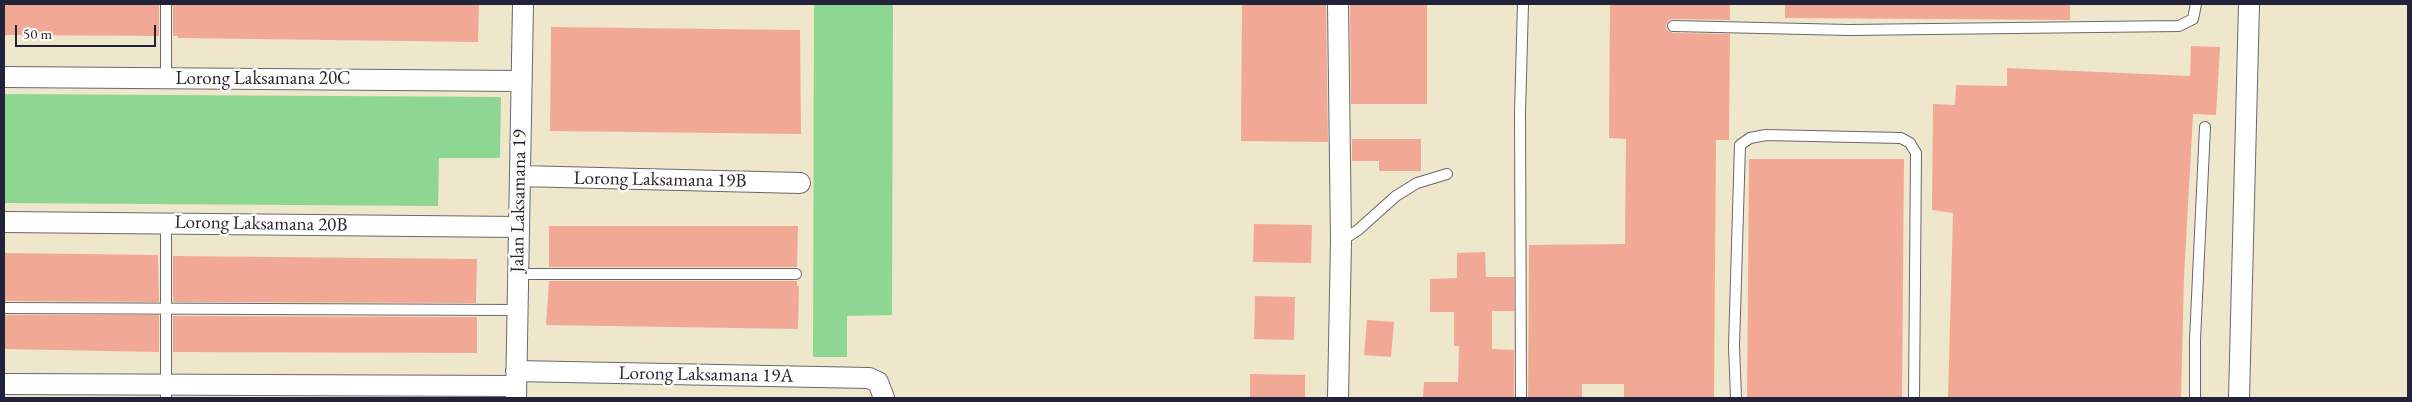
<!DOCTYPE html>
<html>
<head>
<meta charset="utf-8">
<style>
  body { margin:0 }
  #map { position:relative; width:2412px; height:402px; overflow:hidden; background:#efe7cb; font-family:"EB Garamond",serif }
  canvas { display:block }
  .frame { position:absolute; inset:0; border:5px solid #22223b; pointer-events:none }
  .scale { position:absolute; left:15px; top:25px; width:141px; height:22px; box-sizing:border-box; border:2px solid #22223b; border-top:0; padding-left:6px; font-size:15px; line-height:18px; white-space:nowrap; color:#22223b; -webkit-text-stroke:4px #fdfcf7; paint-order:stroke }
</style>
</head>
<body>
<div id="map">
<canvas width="2412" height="402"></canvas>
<div class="frame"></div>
<div class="scale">50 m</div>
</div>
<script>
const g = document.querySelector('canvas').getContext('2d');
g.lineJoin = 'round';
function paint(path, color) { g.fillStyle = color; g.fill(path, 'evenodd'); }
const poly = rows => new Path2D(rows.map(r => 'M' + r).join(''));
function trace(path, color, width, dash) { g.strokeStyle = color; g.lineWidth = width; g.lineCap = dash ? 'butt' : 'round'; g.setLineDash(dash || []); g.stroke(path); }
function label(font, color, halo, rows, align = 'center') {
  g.font = font + ' "EB Garamond",serif'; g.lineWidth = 5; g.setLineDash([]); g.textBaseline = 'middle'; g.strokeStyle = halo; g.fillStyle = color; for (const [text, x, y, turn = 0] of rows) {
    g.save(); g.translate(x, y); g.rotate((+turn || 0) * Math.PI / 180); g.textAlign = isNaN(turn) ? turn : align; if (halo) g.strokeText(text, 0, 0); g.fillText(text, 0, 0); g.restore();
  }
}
paint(poly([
  [893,4,892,315,847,316,847,357,813,357,814,5],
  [4,94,501,97,500,158,439,158,438,206,4,203]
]), '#8ed792');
paint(poly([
  [4,4,159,4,159,36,4,35],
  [173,4,479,4,478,42,178,38,178,36,173,36],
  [1242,4,1326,4,1328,142,1241,141],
  [1350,4,1427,4,1427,104,1351,104],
  [1610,4,1730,4,1730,20,1673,19,1669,20,1666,25,1667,30,1673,33,1730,34,1729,140,1716,140,1714,398,1624,398,1624,384,1582,384,1582,398,1528,398,1529,245,1625,244,1626,139,1609,138],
  [1785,4,2070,4,2070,20,1785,18],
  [551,27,800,30,801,134,550,131],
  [2191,46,2220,47,2216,115,2193,114,2184,278,2181,398,1948,398,1953,213,1932,210,1933,104,1955,105,1956,85,2007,86,2007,68,2190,76],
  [1352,139,1421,139,1421,171,1379,171,1379,161,1352,161],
  [1749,159,1904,159,1902,398,1747,398],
  [1254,224,1312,225,1311,263,1253,262],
  [549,226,798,226,797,267,549,267],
  [1485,252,1486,277,1514,277,1514,311,1492,311,1492,349,1514,350,1514,398,1423,398,1424,382,1458,382,1459,346,1454,346,1454,312,1430,312,1430,279,1457,278,1457,253],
  [4,253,158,255,159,302,4,301],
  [173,256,477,259,476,303,173,302],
  [549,281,797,281,797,286,799,286,798,329,546,325],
  [1255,296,1295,297,1294,340,1254,339],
  [4,315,159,315,159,352,4,349],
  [173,316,477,317,477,353,173,352],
  [1367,320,1394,322,1391,357,1364,355],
  [1250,374,1305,375,1305,398,1250,398]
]), '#f1a996');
const lane = poly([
  [1673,26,1849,30,2179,26,2193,19,2196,4],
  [166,78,166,4],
  [1341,241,1358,230,1396,196,1417,183,1447,174],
  [518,274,796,274],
  [4,308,517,310],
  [166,398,166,223],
  [1521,398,1520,112,1523,4],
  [1736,398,1734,346,1740,145,1750,138,1766,135,1901,138,1910,143,1916,153,1914,398],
  [2195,398,2195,340,2205,127]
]);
const street = poly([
  [4,77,521,81],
  [520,176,800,183],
  [4,222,519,227],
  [516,371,869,378,878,382,884,398],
  [4,384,516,386],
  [516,398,523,4],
  [1338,398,1341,241,1338,4],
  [2239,398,2249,4]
]);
trace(lane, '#6a676d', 12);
trace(street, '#6a676d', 22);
trace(lane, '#fff', 10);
trace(street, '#fff', 20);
label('19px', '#22223b', '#fdfcf7', [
  ["Lorong Laksamana 20C",263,79],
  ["Lorong Laksamana 19B",660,180,1],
  ["Jalan Laksamana 19",519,201,-89],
  ["Lorong Laksamana 20B",261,224,1],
  ["Lorong Laksamana 19A",706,375,1]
]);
</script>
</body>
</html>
